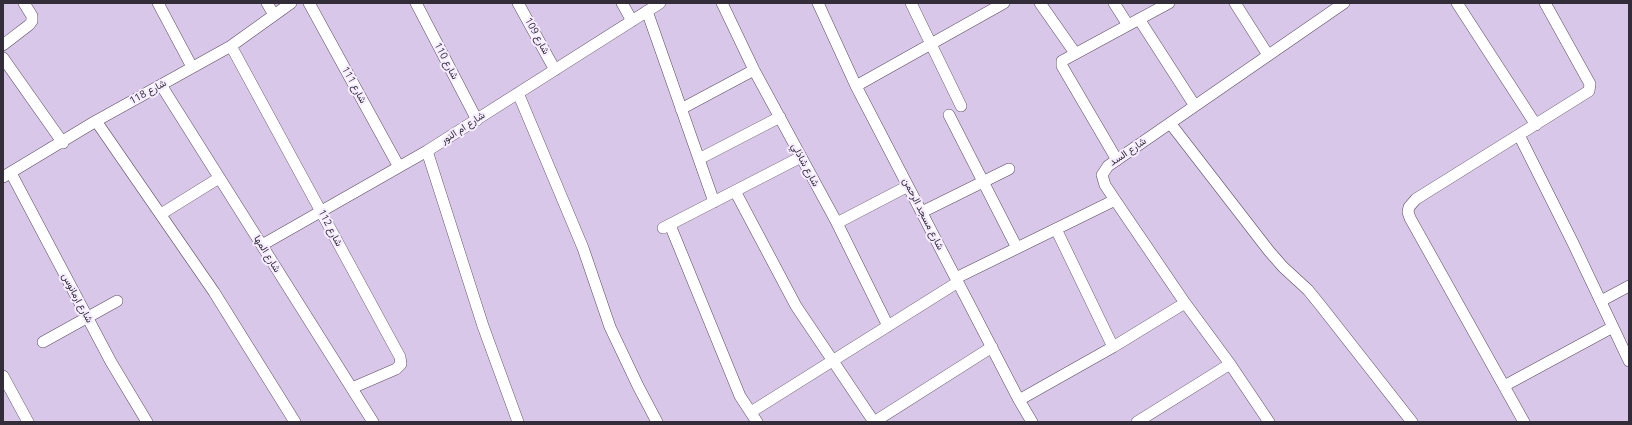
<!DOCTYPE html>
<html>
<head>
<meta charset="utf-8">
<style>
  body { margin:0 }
  #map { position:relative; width:1632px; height:425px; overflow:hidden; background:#d9c7ea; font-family:"Open Sans",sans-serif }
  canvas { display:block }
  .frame { position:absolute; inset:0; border:4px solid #332c39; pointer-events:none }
</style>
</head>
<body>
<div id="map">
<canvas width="1632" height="425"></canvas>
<div class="frame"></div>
</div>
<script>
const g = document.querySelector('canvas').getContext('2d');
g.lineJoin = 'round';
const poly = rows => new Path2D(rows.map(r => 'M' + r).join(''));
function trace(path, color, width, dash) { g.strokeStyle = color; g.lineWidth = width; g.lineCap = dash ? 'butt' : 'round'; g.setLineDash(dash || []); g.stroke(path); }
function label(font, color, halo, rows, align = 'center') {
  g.font = font + ' "Open Sans",Vazirmatn,sans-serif'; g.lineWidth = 4; g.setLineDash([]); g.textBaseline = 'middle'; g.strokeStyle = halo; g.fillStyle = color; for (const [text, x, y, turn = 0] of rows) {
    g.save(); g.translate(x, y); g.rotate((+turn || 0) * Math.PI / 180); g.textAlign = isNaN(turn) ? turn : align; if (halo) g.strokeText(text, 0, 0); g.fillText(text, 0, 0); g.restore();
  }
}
const street = poly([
  [158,3,192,67],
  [267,3,274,15],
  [309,3,399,167],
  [416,3,477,120],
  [518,3,555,70],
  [622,3,632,21],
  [722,3,754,70,837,223,888,326],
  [818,3,856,86,1019,400,1032,422],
  [911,3,961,106],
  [1040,3,1075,53],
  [1114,3,1128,25],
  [1235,3,1268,55],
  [1457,3,1536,125],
  [647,11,714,202],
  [1139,19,1195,106],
  [3,45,29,25,32,21,32,16,24,3],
  [231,46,400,357,401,364,396,369,352,388],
  [3,58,63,143],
  [161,85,373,422],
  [856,86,1004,3],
  [518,93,583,248,610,327,638,386,657,422],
  [681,109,754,70],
  [949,115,1017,248],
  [96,121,214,292,295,422],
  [1170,123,1269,251,1283,267,1308,290,1321,306,1412,422],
  [1519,135,1573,243,1629,361],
  [427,151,483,326,518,422],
  [699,159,780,117],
  [1117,160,1062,66,1062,61,1169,3],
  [11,173,111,362,147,422],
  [3,177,96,121,231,46,291,3],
  [735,191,796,306,874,422],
  [922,212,1009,169],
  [161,214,219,178],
  [837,223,908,186],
  [670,225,740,396,757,422],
  [663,228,801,157],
  [1056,229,1113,347],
  [262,245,427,151,660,3],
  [956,278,1115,200],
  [1601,301,1629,286],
  [43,342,117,301],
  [3,376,28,422],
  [1504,386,1613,327],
  [1019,400,1113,347,1185,303],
  [751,412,958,282],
  [874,422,992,347],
  [1137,422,1230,364],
  [1269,422,1230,364,1185,303,1115,200,1105,185,1102,175,1108,166,1344,3],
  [1524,422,1410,218,1408,212,1409,207,1416,199,1589,91,1590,84,1545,3]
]);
trace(street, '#594a67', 12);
trace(street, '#fff', 11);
label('10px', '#332c39', '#f5ecfe', [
  ["شارع 109",537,36,61],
  ["شارع 110",446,61,62],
  ["شارع 111",354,85,61],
  ["شارع 118",148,92,-29],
  ["شارع ام النور",463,128,-33],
  ["شارع السد",1128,152,-34],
  ["شارع شاذلي",805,165,62],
  ["شارع مسجد الرحمن",923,214,63],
  ["شارع 112",330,228,62],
  ["شارع المها",267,254,58],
  ["شارع ارمانوس",77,298,62]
]);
</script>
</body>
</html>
